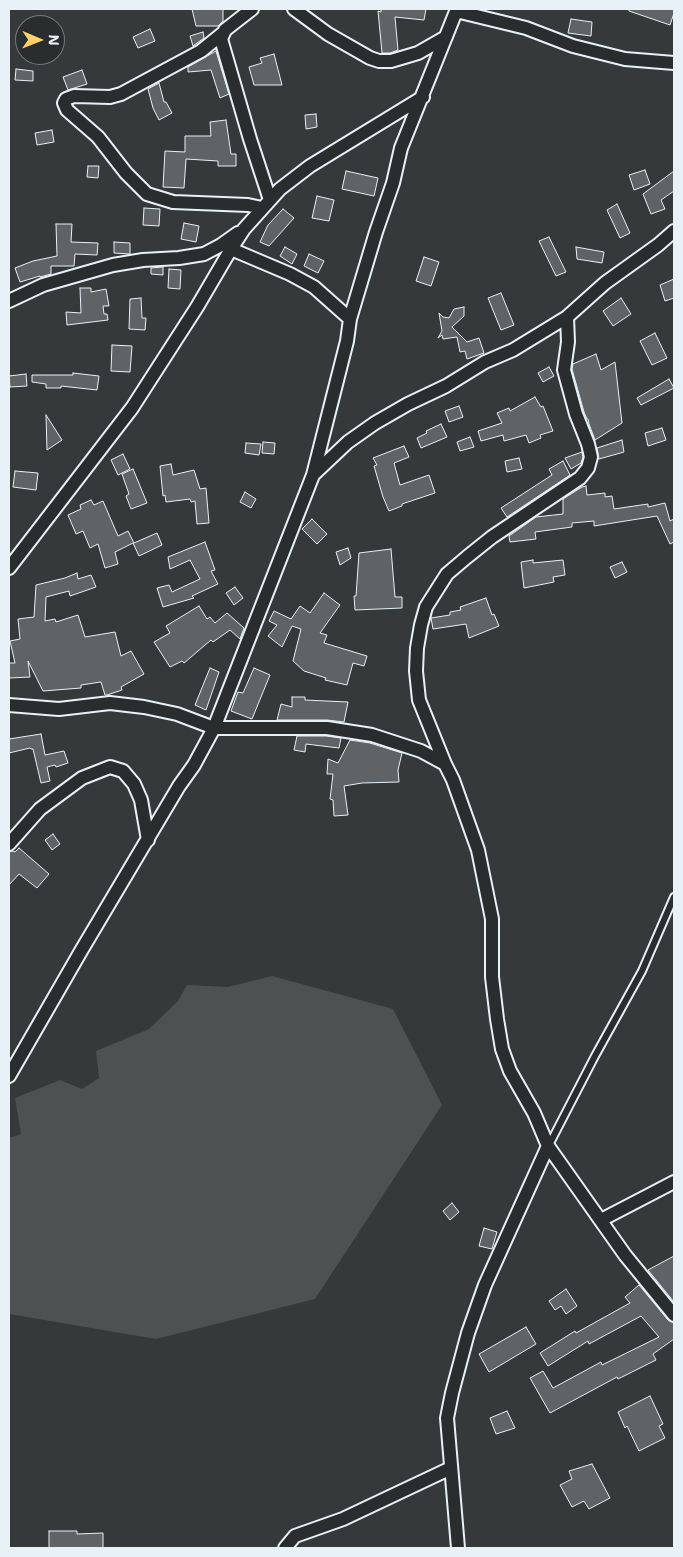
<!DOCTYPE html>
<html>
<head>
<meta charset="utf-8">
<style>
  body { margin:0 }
  #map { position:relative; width:683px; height:1557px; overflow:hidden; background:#35393a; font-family:"Shantell Sans",sans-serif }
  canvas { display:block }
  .frame { position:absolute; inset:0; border:10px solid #e8f1f8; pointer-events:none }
  .north { position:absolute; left:15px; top:15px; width:50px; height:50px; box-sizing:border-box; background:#2a2d2e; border:1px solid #767b7f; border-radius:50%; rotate:91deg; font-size:14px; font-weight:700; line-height:20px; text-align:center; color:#e8f1f8 }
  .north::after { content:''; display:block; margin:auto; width:18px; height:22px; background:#ffd166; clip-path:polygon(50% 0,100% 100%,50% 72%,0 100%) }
</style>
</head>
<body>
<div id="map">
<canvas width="683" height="1557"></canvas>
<div class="frame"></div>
<div class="north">N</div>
</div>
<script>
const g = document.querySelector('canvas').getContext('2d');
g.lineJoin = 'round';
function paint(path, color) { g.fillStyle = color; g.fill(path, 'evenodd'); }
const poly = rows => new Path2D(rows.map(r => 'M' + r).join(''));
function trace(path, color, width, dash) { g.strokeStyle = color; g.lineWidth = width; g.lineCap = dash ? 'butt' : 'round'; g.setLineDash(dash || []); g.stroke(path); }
paint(poly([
  [272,976,393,1009,442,1105,315,1299,156,1339,9,1314,9,1138,21,1134,15,1098,60,1080,82,1089,99,1078,96,1051,149,1029,178,1001,187,985,228,987]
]), '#4d5152');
const building = poly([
  [192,9,223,9,223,21,218,26,196,26,192,9],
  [381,9,426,9,424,20,395,17,398,50,390,53,382,53,378,11,381,12,381,9],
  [629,9,674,9,674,13,670,25,629,11,629,9],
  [571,19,592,22,591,36,568,33,571,19],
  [150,29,155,41,138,48,133,37,150,29],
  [203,32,204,38,193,46,190,36,203,32],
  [216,51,229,94,220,98,211,70,188,72,188,67,216,51],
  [274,54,282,85,254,85,249,67,262,63,260,58,274,54],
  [16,69,33,71,33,81,15,80,16,69],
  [82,70,87,84,68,90,63,77,82,70],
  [159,83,164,102,166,102,172,113,159,120,153,108,148,89,159,83],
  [316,114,317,127,306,129,305,115,316,114],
  [226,120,231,154,236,154,236,166,218,166,218,161,186,159,184,188,163,187,165,151,185,152,185,136,211,136,210,122,226,120],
  [52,130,54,142,37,145,35,133,52,130],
  [88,166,99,166,98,178,87,177,88,166],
  [645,170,650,184,634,190,629,175,645,170],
  [346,171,378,178,374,196,342,189,346,171],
  [674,171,674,191,661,200,665,209,651,214,643,194,674,171],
  [317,196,334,200,329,221,312,218,317,196],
  [617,204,630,233,620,238,607,210,617,204],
  [144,208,160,209,159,226,143,225,144,208],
  [283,209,294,218,269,246,260,242,268,225,283,209],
  [184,223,199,226,196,242,181,239,184,223],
  [56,224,72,224,71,242,98,243,97,255,75,254,74,266,51,266,51,274,40,277,40,276,20,282,15,268,33,261,57,256,56,224],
  [549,237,566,272,556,276,539,241,549,237],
  [114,242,130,243,130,254,114,253,114,242],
  [285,247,297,254,292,264,280,256,285,247],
  [576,247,604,252,602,263,577,259,576,247],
  [309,254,324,261,318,273,304,266,309,254],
  [424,257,439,262,431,286,416,281,424,257],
  [163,267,163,275,151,274,151,268,163,267],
  [169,269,181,270,180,289,168,288,169,269],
  [674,279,674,298,665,301,660,285,674,279],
  [80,288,91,288,91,292,106,289,109,306,103,306,104,314,107,314,108,320,67,325,66,312,81,313,80,288],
  [501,293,514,325,501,330,488,298,501,293],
  [141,298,142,318,146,318,145,330,129,329,130,299,141,298],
  [621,298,631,314,613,326,603,311,621,298],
  [464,307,464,316,452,327,467,342,479,338,484,353,467,359,465,351,460,352,457,337,443,339,442,335,438,338,442,331,439,313,443,317,449,318,454,309,464,307],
  [655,333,667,358,652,365,640,341,655,333],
  [112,345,132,346,130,372,111,371,112,345],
  [596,354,601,370,615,362,622,423,595,440,589,424,588,419,587,419,584,412,572,369,573,364,596,354],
  [549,367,554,376,543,382,538,373,549,367],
  [73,373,99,376,97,390,61,386,61,388,46,388,46,384,32,382,32,375,73,375,73,373],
  [26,374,27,386,10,387,9,376,26,374],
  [669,379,674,388,641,405,637,398,669,379],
  [535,397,541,407,543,406,553,431,540,435,541,438,529,443,526,435,504,441,503,435,481,441,478,431,502,423,497,413,509,408,510,411,535,397],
  [459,406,463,417,449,422,445,411,459,406],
  [46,415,62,440,47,450,46,415],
  [441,424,447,437,421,448,417,438,427,433,426,431,441,424],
  [662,428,666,440,648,446,645,433,662,428],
  [470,437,474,447,460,451,457,442,470,437],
  [622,440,624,452,599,459,597,448,622,440],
  [263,442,275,443,274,454,262,453,263,442],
  [246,443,261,444,259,455,245,453,246,443],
  [404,446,409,457,394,463,400,485,429,475,435,493,402,504,402,506,389,511,383,497,374,466,377,465,373,458,404,446],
  [582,452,583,457,581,463,571,469,565,458,582,452],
  [123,454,130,469,118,475,111,460,123,454],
  [519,458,522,469,507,472,505,461,519,458],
  [563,461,570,475,507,517,501,508,552,475,549,469,563,461],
  [171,464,173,475,194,470,200,489,206,488,209,523,197,524,195,501,191,502,190,499,166,502,165,495,163,496,160,466,171,464],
  [133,469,147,503,131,509,126,496,129,494,122,474,133,469],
  [15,471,38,473,36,490,13,487,15,471],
  [586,486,587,495,605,493,605,497,612,496,614,509,648,504,648,507,665,503,670,521,674,519,674,542,670,544,657,516,594,526,594,521,572,523,572,527,535,532,536,539,510,542,509,536,536,517,563,514,563,499,582,487,586,486],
  [245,492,256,499,251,508,240,502,245,492],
  [91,500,94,505,103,501,118,536,128,531,134,543,157,533,162,545,139,556,133,543,115,552,118,564,105,568,98,544,90,548,83,531,76,534,68,515,81,509,80,505,91,500],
  [312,519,327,534,317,544,302,529,312,519],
  [205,542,215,570,211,571,218,584,192,596,194,598,163,607,157,588,169,585,172,592,200,579,190,560,170,569,168,557,205,542],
  [348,548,351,558,340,565,336,552,348,548],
  [391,549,395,597,402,597,402,608,355,610,354,596,356,596,359,553,391,549],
  [533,560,533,563,563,560,565,575,553,577,554,582,524,588,521,562,533,560],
  [622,562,627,572,615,578,610,567,622,562],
  [77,573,78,579,91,575,96,587,70,596,69,591,46,597,45,621,55,619,56,622,78,615,85,637,115,632,121,656,131,651,144,674,121,687,122,690,107,695,105,695,101,682,81,685,81,688,43,691,28,661,30,677,9,678,9,663,15,663,10,641,20,639,18,619,34,617,36,585,65,578,77,573],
  [235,587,243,598,234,605,226,593,235,587],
  [324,593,340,605,320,633,327,635,324,643,367,656,364,666,353,663,347,685,325,680,326,678,304,671,293,661,301,629,292,626,282,647,268,636,277,625,269,621,274,611,291,619,300,606,310,613,324,593],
  [486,598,492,615,494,614,499,626,469,638,466,624,433,629,431,618,450,615,450,612,461,610,460,607,486,598],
  [199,606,207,619,210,617,215,623,227,613,244,628,240,639,230,630,213,642,211,640,184,663,182,661,170,667,154,642,170,633,166,626,199,606],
  [210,668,219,672,206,710,195,705,210,668],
  [254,668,270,675,252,719,231,711,238,692,243,693,254,668],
  [292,697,305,697,305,700,348,702,344,722,327,720,277,720,281,704,292,707,292,697],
  [41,734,45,755,64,751,68,763,56,767,55,765,47,767,50,781,41,783,33,749,31,749,30,748,9,753,9,739,41,734],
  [297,736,326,736,341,738,339,748,306,744,305,752,294,750,297,736],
  [350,740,370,743,402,753,398,770,399,782,362,783,344,786,348,815,334,816,333,800,330,799,333,774,327,774,328,759,338,763,350,740],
  [53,834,60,844,52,850,45,840,53,834],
  [19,848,49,874,37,888,19,874,9,885,9,852,13,851,15,852,19,848],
  [452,1203,459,1212,450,1220,443,1211,452,1203],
  [484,1228,497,1232,492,1249,479,1246,484,1228],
  [674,1256,674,1302,648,1270,674,1256],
  [639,1285,668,1320,674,1323,674,1339,653,1354,656,1360,618,1379,617,1377,550,1413,530,1378,543,1371,553,1388,601,1362,602,1365,659,1337,641,1316,589,1344,588,1341,548,1366,540,1353,575,1331,576,1333,630,1303,625,1297,639,1285],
  [566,1289,577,1306,566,1314,561,1306,555,1310,549,1301,566,1289],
  [526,1327,536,1344,489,1372,479,1354,526,1327],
  [650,1396,663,1424,659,1426,665,1438,639,1451,627,1426,625,1428,618,1412,650,1396],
  [507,1411,515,1428,496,1434,490,1418,507,1411],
  [592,1464,610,1498,589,1509,584,1501,572,1507,560,1485,572,1479,569,1471,592,1464],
  [49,1531,77,1531,77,1534,103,1533,103,1548,49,1548,49,1531]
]);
paint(building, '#5f6365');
trace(building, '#e8f1f8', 1);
const service = poly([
  [549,1145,595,1056,642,971,674,897]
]);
const minor = poly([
  [252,9,225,30,221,39,250,139,270,200],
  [294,9,328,34,370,58,379,61,391,61,418,53,446,37],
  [456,11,526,28,573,46,625,59,674,63],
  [222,34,201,51,121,94,110,97,74,96,66,99,64,103,67,110,98,137,126,173,147,194,173,202,248,205,262,208],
  [231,249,290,274,314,287,350,319],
  [9,301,43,285,113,265,143,260,179,258,204,254,221,245,238,233],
  [313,475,348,442,375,423,408,404,446,386,485,362,513,350,567,317,605,283,658,245,674,231],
  [9,568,132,408,197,307,231,249,244,229,280,189,310,166,423,97],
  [9,705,59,709,110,703,144,707,177,714,214,728,327,728,372,735,421,751,445,764,453,780,478,850,492,919,492,977,497,1019,502,1049,510,1071,534,1113,548,1146,625,1255,674,1315],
  [445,764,419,700,416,671,417,648,421,625,426,607,447,574,467,557,492,537,580,478,588,468,591,457,588,444,576,414,564,370,568,342,567,317],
  [9,844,40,809,82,778,110,767,123,771,134,784,141,800,148,840],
  [9,1076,81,951,179,786,194,765,214,728,313,475,347,341,350,319,376,232,393,183,401,148,457,9],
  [601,1220,674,1182],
  [285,1548,295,1536,343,1519,451,1468],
  [458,1548,447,1418,452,1393,468,1333,485,1285,548,1146]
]);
trace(service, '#e8f1f8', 10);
trace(minor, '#e8f1f8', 16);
trace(service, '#2a2d2e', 6);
trace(minor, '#2a2d2e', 12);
</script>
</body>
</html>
